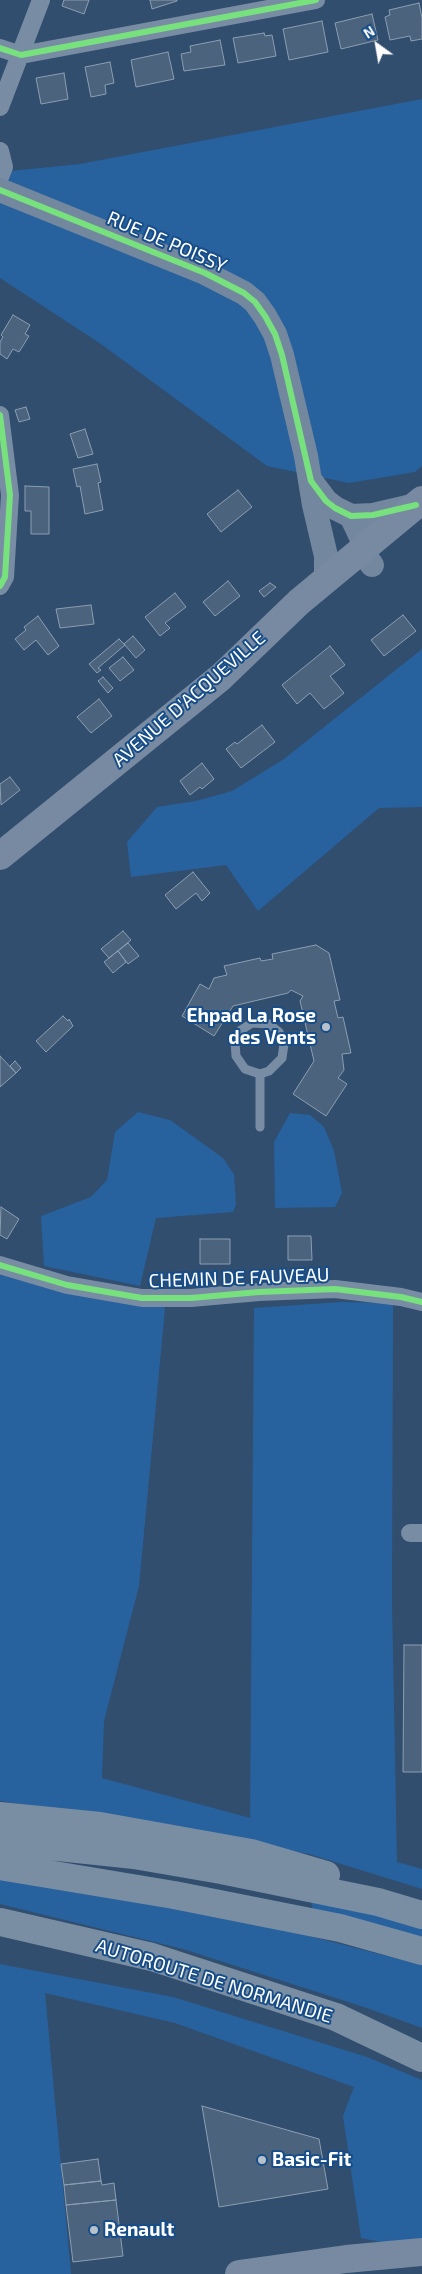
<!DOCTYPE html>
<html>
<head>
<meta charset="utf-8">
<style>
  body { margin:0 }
  #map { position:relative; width:422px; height:2274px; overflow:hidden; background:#314e6e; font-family:"Exo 2",sans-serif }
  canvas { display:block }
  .north { position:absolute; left:352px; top:20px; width:50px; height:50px; -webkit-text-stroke:4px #174d88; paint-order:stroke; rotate:328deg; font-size:14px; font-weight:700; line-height:20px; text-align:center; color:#fff }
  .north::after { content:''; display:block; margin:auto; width:18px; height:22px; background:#fff; clip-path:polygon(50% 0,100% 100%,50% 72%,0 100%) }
</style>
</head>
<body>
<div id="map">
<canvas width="422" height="2274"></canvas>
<div class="north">N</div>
</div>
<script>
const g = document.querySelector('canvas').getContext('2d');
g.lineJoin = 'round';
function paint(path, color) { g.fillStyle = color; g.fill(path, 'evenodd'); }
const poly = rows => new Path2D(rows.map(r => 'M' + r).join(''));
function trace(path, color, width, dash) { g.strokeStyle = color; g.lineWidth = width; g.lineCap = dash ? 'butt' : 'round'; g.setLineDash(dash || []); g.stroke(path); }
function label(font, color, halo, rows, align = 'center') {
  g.font = font + ' "Exo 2",sans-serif'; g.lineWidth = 4; g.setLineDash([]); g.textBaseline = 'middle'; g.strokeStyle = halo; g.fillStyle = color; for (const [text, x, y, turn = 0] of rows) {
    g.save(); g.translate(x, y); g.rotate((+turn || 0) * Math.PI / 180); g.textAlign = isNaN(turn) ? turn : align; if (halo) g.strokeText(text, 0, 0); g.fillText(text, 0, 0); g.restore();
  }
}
paint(poly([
  [422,99,422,466,415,472,349,483,267,466,101,344,0,278,0,172,80,164],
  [422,649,422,807,379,808,258,911,226,865,131,877,127,842,157,807,196,801,232,791,284,759],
  [138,1112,170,1120,223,1158,234,1174,236,1205,233,1212,156,1218,140,1286,44,1266,41,1216,91,1197,107,1180,115,1132],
  [290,1113,310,1115,324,1127,334,1151,342,1193,335,1207,275,1208,274,1142],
  [0,1275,133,1296,165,1308,139,1586,104,1721,102,1778,250,1818,254,1308,341,1302,393,1303,392,1601,397,1862,422,1869,422,1889,309,1854,245,1843,178,1826,0,1801],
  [0,1879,160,1906,286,1930,422,1965,422,2028,367,2008,183,1949,0,1904],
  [311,1900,422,1926,422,1937,313,1911],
  [0,1964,173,1997,367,2057,422,2080,422,2242,386,2243,361,2238,343,2116,354,2087,175,2023,45,1993,71,2274,0,2274]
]), '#27629e');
const building = poly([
  [64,0,89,0,84,14,62,6,64,0],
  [150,0,177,0,177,1,152,9,150,0],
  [419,3,422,18,422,39,411,41,410,36,390,40,385,17,390,15,389,10,419,3],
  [372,14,378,40,341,49,335,23,372,14],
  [322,21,328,52,289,60,283,29,322,21],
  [264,33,265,36,272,35,276,56,238,63,233,38,264,33],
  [220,40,225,65,184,71,181,54,191,52,190,46,220,40],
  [168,52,174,79,136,87,131,60,168,52],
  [110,62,114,83,105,85,106,94,91,97,85,67,110,62],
  [64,73,68,99,41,104,36,78,64,73],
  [13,315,30,325,25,334,29,336,19,352,13,349,7,359,0,354,0,342,3,337,1,335,13,315],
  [26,407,30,419,19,422,15,410,26,407],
  [85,429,93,454,78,458,70,434,85,429],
  [97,464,101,482,98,483,103,510,85,514,80,486,77,487,73,469,97,464],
  [25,486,49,487,49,534,31,534,31,511,25,511,25,486],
  [238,490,252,507,221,532,207,514,238,490],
  [228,581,240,596,215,616,203,602,228,581],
  [270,583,276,587,264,597,259,591,270,583],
  [175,593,186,607,165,623,170,628,160,636,145,617,175,593],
  [91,605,94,624,60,628,56,609,91,605],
  [403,615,416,631,384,656,371,640,403,615],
  [38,616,59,646,48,655,36,640,24,650,15,639,26,630,24,627,38,616],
  [133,636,145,650,136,658,124,644,133,636],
  [119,639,125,645,98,668,101,670,97,673,89,664,119,639],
  [330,646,345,665,330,676,344,693,324,709,310,693,297,704,282,685,330,646],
  [123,657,134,670,120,681,109,668,123,657],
  [103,677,113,688,108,693,98,681,103,677],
  [99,699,112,716,91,733,77,717,99,699],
  [262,725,275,742,241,768,226,749,235,742,237,744,262,725],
  [202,763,214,779,202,789,200,787,190,795,180,781,202,763],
  [10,777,20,790,1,805,0,784,10,777],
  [193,872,210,893,202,901,196,893,176,909,165,895,193,872],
  [123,931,131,940,109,958,101,949,123,931],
  [128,943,139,956,128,964,118,951,128,943],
  [316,945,329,953,340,1000,334,1001,338,1018,343,1017,351,1053,342,1054,344,1070,338,1078,347,1084,326,1116,293,1094,314,1061,300,1001,303,996,291,990,288,993,233,1006,214,1036,182,1016,200,984,209,989,214,978,227,975,224,966,260,958,261,961,273,959,272,954,316,945],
  [118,951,126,962,113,973,104,962,118,951],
  [63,1016,68,1021,69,1019,73,1026,46,1052,36,1041,63,1016],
  [0,1056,16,1073,0,1087,0,1056],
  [15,1061,21,1068,16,1073,10,1066,15,1061],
  [1,1207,19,1219,7,1239,0,1235,1,1207],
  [288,1236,311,1236,312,1260,288,1260,288,1236],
  [200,1239,230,1239,230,1264,200,1264,200,1239],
  [404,1645,422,1645,422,1772,403,1772,404,1645],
  [202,2106,319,2139,328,2189,219,2207,202,2106],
  [98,2159,101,2181,64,2185,61,2164,98,2159],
  [101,2181,102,2185,114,2183,116,2200,66,2205,64,2185,101,2181],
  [116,2200,123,2256,73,2262,66,2205,116,2200]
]);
paint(building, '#4b637d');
trace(building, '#8c9eb1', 1);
trace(poly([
  [260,1127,260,1074,269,1071,282,1058,284,1044,279,1032,269,1024,252,1023,241,1030,235,1042,236,1056,245,1069,260,1074]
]), '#788da4', 9);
trace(poly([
  [0,48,21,55,316,0],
  [0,107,41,0],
  [0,151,4,167,0,177],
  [0,415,10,495,5,577,0,586],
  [0,1265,67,1285,142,1298,191,1298,259,1292,335,1289,401,1297,422,1302],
  [410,1533,422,1533]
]), '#788da4', 18);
trace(poly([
  [0,190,205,273,244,293,255,302,265,316,275,334,282,355,306,456,314,505,326,556,326,578],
  [311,481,326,501,335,508,351,516,373,515,416,505],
  [351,516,362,539,361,550,372,565]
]), '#73889f', 24);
trace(poly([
  [0,856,221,677,299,602,422,500],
  [239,2274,346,2259,422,2252]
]), '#778aa1', 28);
trace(poly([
  [0,1816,100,1826,251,1853,326,1875],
  [0,1841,134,1855,221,1870,378,1902,422,1915],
  [0,1866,174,1895,340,1928,422,1951],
  [0,1922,152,1957,336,2017,422,2058]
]), '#798ea3', 28);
trace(poly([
  [0,48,21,55,316,0],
  [0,190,205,273,244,293,255,302,265,316,275,334,282,355,311,481,326,501,335,508,351,516,373,515,416,505],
  [0,415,10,495,5,577,0,586],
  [0,1265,67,1285,142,1298,191,1298,259,1292,335,1289,401,1297,422,1302]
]), '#77e17e', 6);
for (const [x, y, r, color] of [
  [326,1027,5,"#b7c1cc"],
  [262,2160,5,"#b7c1cc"],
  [94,2230,5,"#b7c1cc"]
]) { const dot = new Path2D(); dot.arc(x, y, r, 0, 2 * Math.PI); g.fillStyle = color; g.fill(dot); trace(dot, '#174d88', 2); }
label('19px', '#fff', '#174d88', [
  ["RUE DE POISSY",167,242,23],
  ["AVENUE D'ACQUEVILLE",189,699,-41],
  ["CHEMIN DE FAUVEAU",239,1278,-2],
  ["AUTOROUTE DE NORMANDIE",214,1981,17]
]);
label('bold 19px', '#fff', '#174d88', [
  ["Ehpad La Rose",316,1016,"right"],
  ["des Vents",316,1038,"right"],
  ["Basic-Fit",272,2160],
  ["Renault",104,2230]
], 'left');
</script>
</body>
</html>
